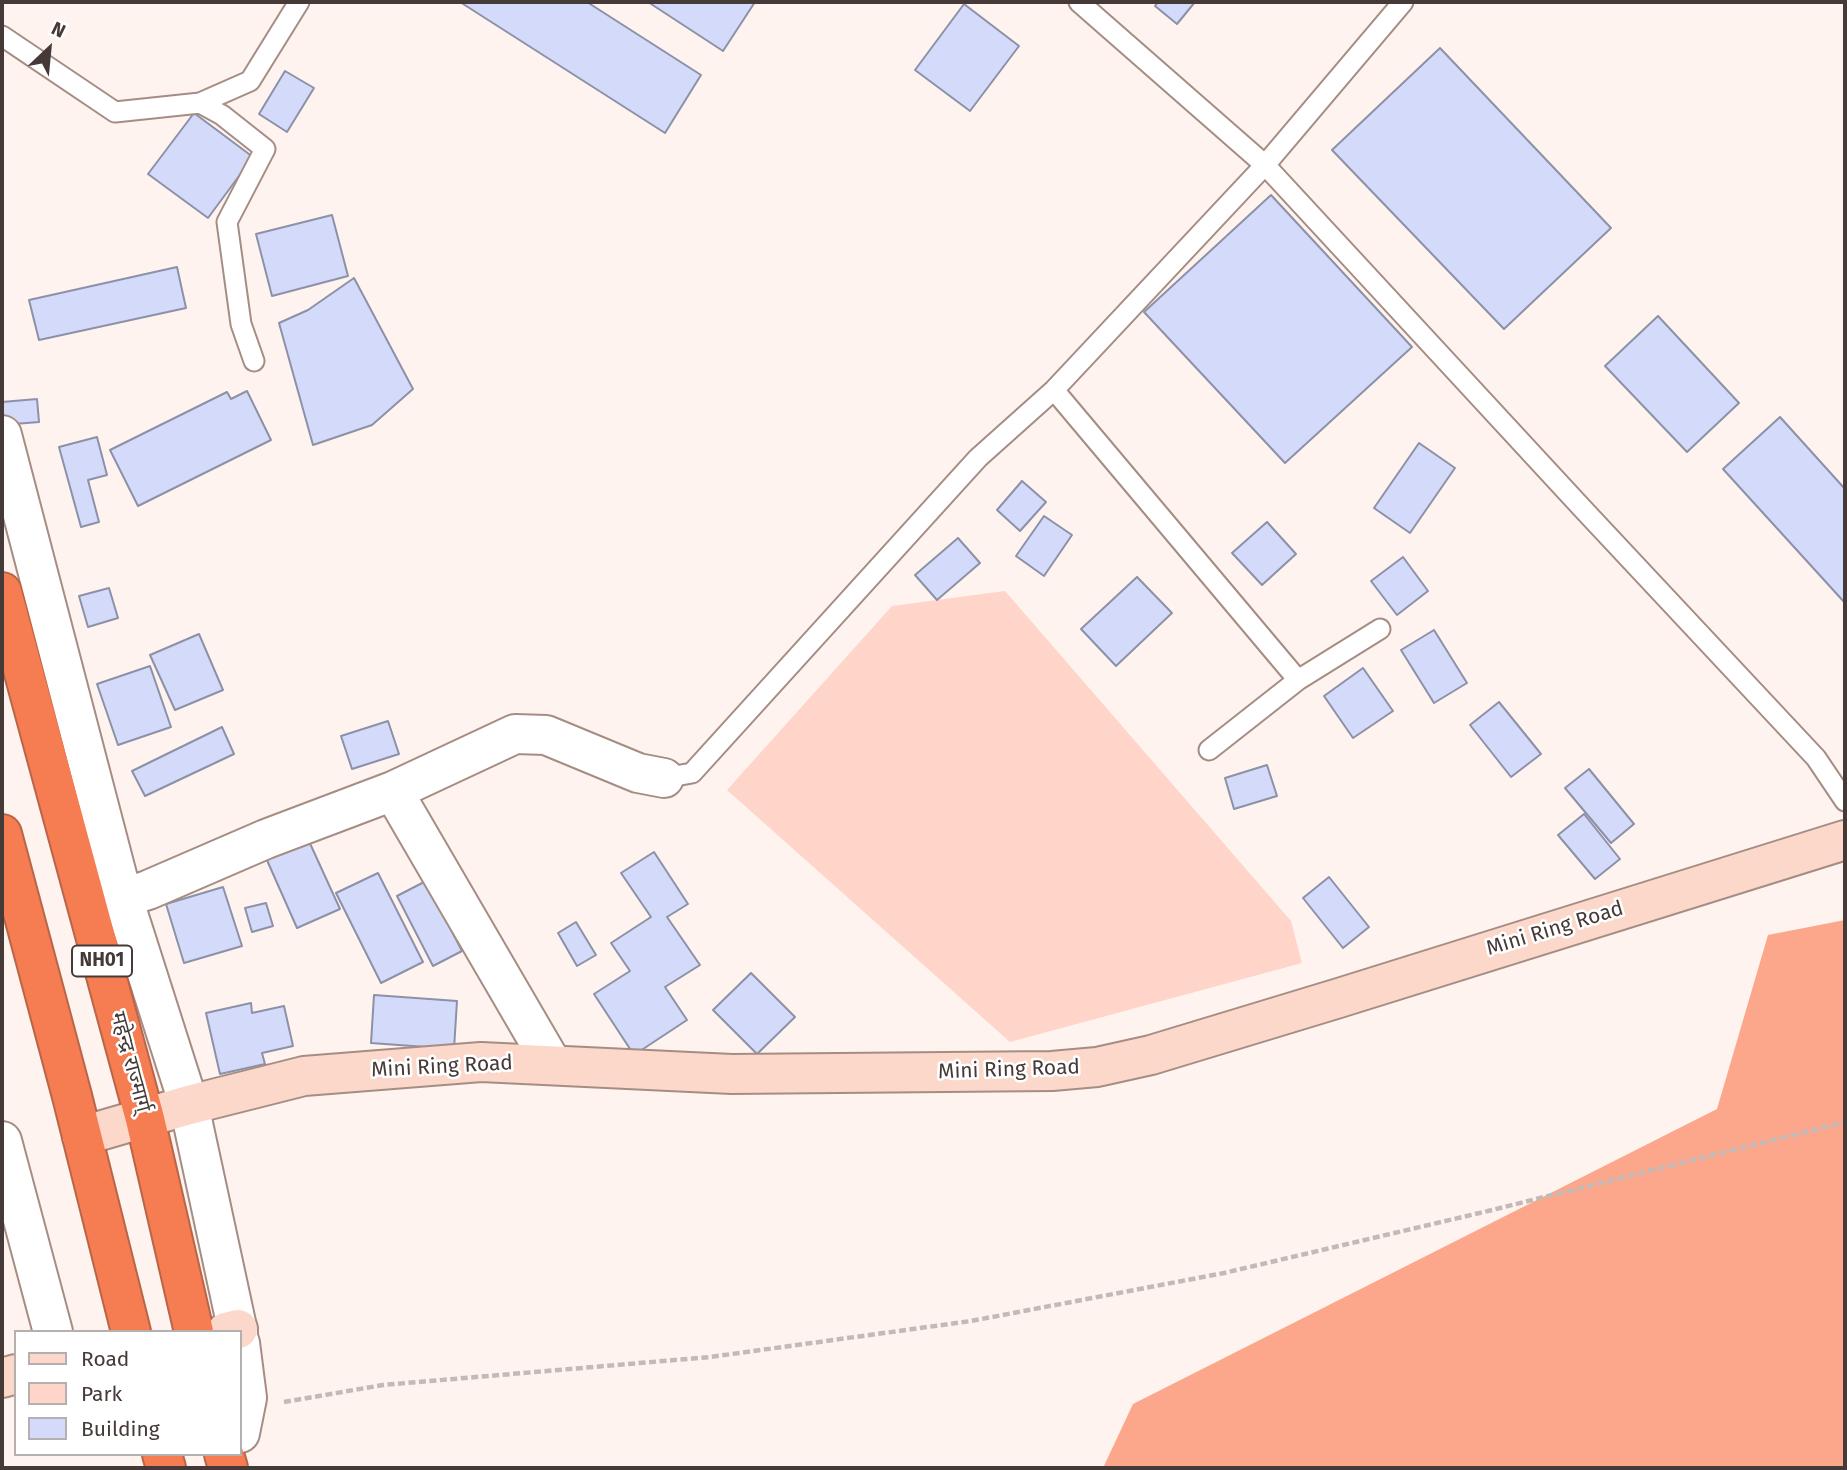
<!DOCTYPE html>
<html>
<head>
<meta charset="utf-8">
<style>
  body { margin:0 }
  #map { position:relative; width:1847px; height:1470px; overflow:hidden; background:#fef3ef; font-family:"Fira Sans",sans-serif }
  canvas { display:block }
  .frame { position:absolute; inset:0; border:4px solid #453a37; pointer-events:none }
  .legend { position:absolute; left:14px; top:1330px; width:228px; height:126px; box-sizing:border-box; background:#fff; border:2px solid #b5b0af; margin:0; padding:9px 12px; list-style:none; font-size:21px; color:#453a37 }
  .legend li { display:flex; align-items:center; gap:14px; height:35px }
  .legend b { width:35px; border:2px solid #b5b0af }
  .north { position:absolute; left:14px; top:14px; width:70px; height:70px; -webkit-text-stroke:5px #fff; paint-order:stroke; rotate:26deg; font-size:19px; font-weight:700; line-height:28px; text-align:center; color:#453a37 }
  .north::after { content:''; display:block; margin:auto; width:24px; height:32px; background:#453a37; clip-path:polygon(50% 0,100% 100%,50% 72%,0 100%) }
</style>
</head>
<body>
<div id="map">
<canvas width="1847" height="1470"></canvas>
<div class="frame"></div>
<ul class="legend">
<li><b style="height:9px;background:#fcd8cb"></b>Road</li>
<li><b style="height:19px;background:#fed5c8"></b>Park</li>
<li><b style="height:19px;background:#d4dbfa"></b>Building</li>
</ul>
<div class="north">N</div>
</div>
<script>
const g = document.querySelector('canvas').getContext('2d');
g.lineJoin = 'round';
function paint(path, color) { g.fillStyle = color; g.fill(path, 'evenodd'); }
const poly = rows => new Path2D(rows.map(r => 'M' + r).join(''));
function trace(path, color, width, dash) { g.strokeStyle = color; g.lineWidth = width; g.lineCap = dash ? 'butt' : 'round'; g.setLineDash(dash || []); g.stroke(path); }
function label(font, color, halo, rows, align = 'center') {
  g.font = font + ' "Fira Sans","Noto Sans Devanagari",sans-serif'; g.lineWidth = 5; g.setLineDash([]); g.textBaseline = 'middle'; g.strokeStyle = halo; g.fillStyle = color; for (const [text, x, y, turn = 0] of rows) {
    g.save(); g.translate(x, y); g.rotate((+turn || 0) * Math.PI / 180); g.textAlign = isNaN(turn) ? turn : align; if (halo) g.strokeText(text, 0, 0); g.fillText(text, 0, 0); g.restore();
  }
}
paint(poly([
  [1005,591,1291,921,1302,963,1010,1042,727,790,892,606]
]), '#fed5c8');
paint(poly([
  [1845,920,1845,1468,1103,1468,1133,1404,1717,1109,1768,935]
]), '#fca78b');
const building = poly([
  [460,2,587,2,701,75,665,133,460,2],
  [648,2,755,2,723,51,648,2],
  [1158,2,1195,2,1177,24,1155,6,1158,2],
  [964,4,1019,46,970,111,915,70,964,4],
  [1440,48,1611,228,1504,329,1332,150,1440,48],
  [285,71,314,88,287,132,259,114,285,71],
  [194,113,253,157,208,218,148,174,194,113],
  [1271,195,1412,347,1285,463,1144,312,1271,195],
  [332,215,348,276,272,296,256,234,332,215],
  [177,267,186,308,39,340,29,300,177,267],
  [354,278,413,389,372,425,313,445,279,323,308,310,354,278],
  [1658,316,1739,403,1687,452,1605,366,1658,316],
  [247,391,271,440,138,506,110,450,227,392,231,399,247,391],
  [37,399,39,422,2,425,2,402,37,399],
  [1780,417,1845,489,1845,603,1723,469,1780,417],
  [97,437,107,475,88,480,99,522,81,527,59,447,97,437],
  [1419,443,1455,468,1410,533,1374,508,1419,443],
  [1022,481,1046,502,1020,531,997,510,1022,481],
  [1044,516,1072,535,1044,576,1016,556,1044,516],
  [1267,522,1296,554,1262,585,1232,553,1267,522],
  [958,538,980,563,937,600,915,575,958,538],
  [1403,557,1428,591,1397,615,1371,581,1403,557],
  [1137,577,1172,613,1116,666,1081,629,1137,577],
  [109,588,118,618,88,627,79,596,109,588],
  [1434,630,1467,683,1434,703,1401,650,1434,630],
  [199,634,223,690,175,710,150,655,199,634],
  [150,666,171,727,118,745,97,684,150,666],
  [1363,668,1393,711,1353,738,1324,696,1363,668],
  [1499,702,1541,754,1511,777,1470,725,1499,702],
  [388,721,399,754,352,769,341,736,388,721],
  [222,727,234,754,145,796,132,771,222,727],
  [1267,765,1277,796,1234,809,1225,778,1267,765],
  [1589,769,1634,824,1611,843,1565,788,1589,769],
  [1584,814,1620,859,1595,879,1558,835,1584,814],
  [308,839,340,909,297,928,266,858,308,839],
  [654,852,688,904,667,917,700,965,665,987,687,1020,634,1055,594,994,630,971,611,943,651,917,621,873,654,852],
  [378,873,423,962,381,983,336,893,378,873],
  [1329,877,1369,927,1343,948,1303,898,1329,877],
  [426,881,462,951,433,966,397,896,426,881],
  [223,887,242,946,184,963,166,904,223,887],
  [266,903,273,926,252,932,245,908,266,903],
  [576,922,596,955,577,966,558,933,576,922],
  [751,973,795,1017,757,1054,713,1010,751,973],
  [374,995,457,1001,454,1049,371,1043,374,995],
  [251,1003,252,1013,284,1006,293,1046,262,1053,265,1064,220,1074,206,1013,251,1003]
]);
paint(building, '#d4dbfa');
trace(building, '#8c91a7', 2);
const lane = poly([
  [1403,2,1265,165,1582,508,1816,758,1845,801],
  [2,36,115,112,200,103,250,81,299,2],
  [200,103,222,115,265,149,227,222,241,324,254,361],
  [1054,390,1298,680],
  [1209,750,1298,680,1380,629],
  [664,778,692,773,978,458,1054,390,1265,165,1079,2]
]);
const street = poly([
  [2,435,123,898,189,1105,238,1332],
  [393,791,552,1064],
  [123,898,148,890,266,839,393,791,515,734,546,735,638,773,664,778],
  [2,1141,53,1332],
  [240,1343,247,1398,240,1433]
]);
const secondary = poly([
  [82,1136,189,1105,304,1076,481,1062,732,1074,1052,1071,1097,1067,1151,1055,1339,998,1845,840],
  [226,1332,238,1329],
  [2,1378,16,1374]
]);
const highway = poly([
  [2,592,145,1119,194,1332],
  [2,834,72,1096,131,1332],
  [162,1454,166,1468],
  [224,1454,228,1468]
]);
trace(lane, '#a68d84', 23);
trace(street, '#a68d84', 42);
trace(secondary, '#a68d84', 42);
trace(highway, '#b86549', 42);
trace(poly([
  [284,1402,383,1385,710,1357,971,1321,1224,1273,1488,1211,1845,1122]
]), '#c4b9b6', 4.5, [7, 3.5]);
trace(lane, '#fff', 19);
trace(street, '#fff', 38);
trace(secondary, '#fcd8cb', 38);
trace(highway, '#f67c52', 38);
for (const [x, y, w] of [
  [102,961,60]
]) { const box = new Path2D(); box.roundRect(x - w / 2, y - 15.5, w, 31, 5); g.fillStyle = '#fff'; g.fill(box); trace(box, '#453a37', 2); }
label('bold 19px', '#453a37', null, [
  ["NH01",102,961]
]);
label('21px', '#453a37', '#fff', [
  ["Mini Ring Road",1555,929,-17],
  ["महेन्द्र राज्मार्ग्",130,1062,75],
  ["Mini Ring Road",442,1067,-3],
  ["Mini Ring Road",1009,1070,-2]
]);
</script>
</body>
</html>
